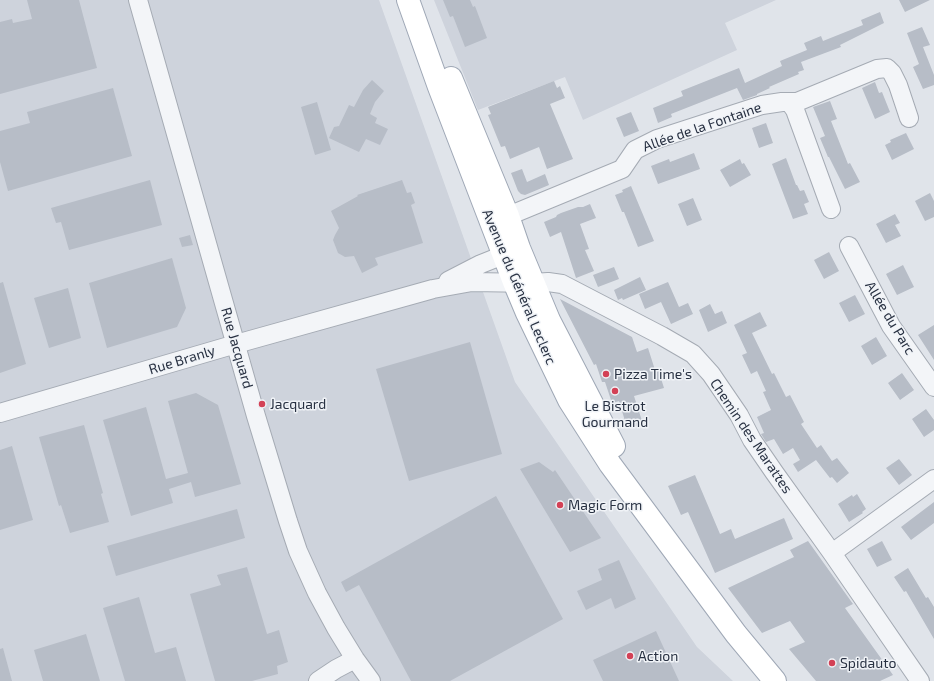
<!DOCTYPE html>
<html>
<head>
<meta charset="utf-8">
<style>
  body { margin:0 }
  canvas { display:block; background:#e0e4ea }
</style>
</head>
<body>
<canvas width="934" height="681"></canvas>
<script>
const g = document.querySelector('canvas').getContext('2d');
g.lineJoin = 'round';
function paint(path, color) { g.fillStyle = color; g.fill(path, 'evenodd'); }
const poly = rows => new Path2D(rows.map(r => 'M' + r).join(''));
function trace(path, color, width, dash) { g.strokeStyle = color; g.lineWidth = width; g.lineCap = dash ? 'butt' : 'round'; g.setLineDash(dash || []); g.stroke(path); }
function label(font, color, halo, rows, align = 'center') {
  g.font = font + ' "Exo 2",sans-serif'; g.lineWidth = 3; g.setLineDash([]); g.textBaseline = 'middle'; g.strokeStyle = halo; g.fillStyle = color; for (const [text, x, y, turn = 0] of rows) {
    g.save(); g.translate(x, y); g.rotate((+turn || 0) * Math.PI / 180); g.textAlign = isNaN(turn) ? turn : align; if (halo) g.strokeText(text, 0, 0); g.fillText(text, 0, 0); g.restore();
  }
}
paint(poly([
  [0,0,379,0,515,382,697,647,733,681,0,681],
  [434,0,776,0,725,23,737,50,583,120,565,77,478,110]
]), '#ced3dc');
paint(poly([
  [27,0,79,0,97,68,0,94,0,22,12,19,13,23,32,19],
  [443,0,470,0,473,7,475,6,487,38,465,47,453,16,450,17],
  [899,0,930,0,905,12],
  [880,12,884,23,840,45,841,47,801,62,804,70,798,72,799,74,769,87,770,88,757,94,757,95,743,100,737,88,671,114,672,117,658,123,653,108,683,96,681,91,739,68,745,83,782,66,780,61,807,50,804,43,821,36,823,41,863,25,861,20],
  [922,27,930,45,923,47,934,75,934,85,923,89,913,67,919,64,907,33],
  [372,80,384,91,375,102,370,114,377,118,375,123,388,129,380,145,366,139,359,152,329,138,334,127,339,126,349,105,354,107,363,90],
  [554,81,557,88,560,86,565,98,550,104,573,159,547,169,539,147,510,159,505,146,501,147,488,115,491,114,488,107],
  [875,82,879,93,882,92,890,112,875,119,862,88],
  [113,88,132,156,8,191,0,162,0,131,30,123,27,112],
  [830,101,837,119,831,121,848,164,850,163,860,182,845,189,829,157,828,157,820,138,825,136,813,107],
  [317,102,331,150,315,155,301,107],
  [631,112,639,131,624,137,616,118],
  [766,123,773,143,759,148,752,128],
  [906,133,914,149,892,160,885,145,891,142,890,140],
  [694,153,700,169,658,184,651,166,669,159,670,162],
  [786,158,796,185,797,185,800,191,804,190,809,202,804,204,808,214,793,219,772,164],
  [740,159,742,164,744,163,751,175,730,187,720,170],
  [522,169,527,182,545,174,549,185,525,195,521,194,518,191,511,173],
  [150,180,162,225,69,250,61,222,56,223,51,208],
  [402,180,407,193,411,192,415,203,411,205,423,243,375,258,378,265,362,273,354,256,345,257,338,253,333,240,335,235,339,228,331,211,358,196,357,195],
  [631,186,654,241,638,247,624,212,622,212,615,195,623,192,622,190],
  [930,193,934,201,934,217,925,221,915,201],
  [693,198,702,220,687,226,678,204],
  [590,204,596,218,580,224,589,249,585,250,594,271,576,278,561,232,550,237,544,222,556,217,557,215,561,213,578,207,583,207],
  [895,214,900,223,895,225,901,236,886,243,876,224],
  [190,235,193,245,182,247,179,238],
  [829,252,839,271,824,279,814,260],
  [172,258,186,308,177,327,107,348,89,283],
  [903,265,914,287,897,295,886,274],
  [614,267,619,279,598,287,593,275],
  [640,277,646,290,623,300,622,298,618,300,614,290],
  [3,282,26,364,0,373,0,283],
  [668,282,679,307,688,303,693,314,671,324,661,302,645,309,639,294],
  [68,288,81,338,49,348,34,298],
  [855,295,865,314,849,322,839,303],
  [560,299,632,337,637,352,648,348,655,370,658,369,664,388,634,396,643,424,632,427,629,420,625,421,619,401,612,403,605,382,602,382,596,364,594,365],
  [710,304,715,314,722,311,727,323,708,332,699,310],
  [760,312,767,326,752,333,772,374,774,373,786,397,790,395,804,422,801,424,817,448,821,445,832,461,837,458,849,473,837,483,832,477,830,478,816,460,798,472,793,464,800,460,793,448,783,454,774,439,766,442,761,434,764,433,757,417,771,410,763,392,766,391,757,371,751,374,742,355,747,353,734,325],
  [934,325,934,360,918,335],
  [876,337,887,356,872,365,861,346],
  [470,342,502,454,409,481,376,369],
  [902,373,914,390,900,400,888,383],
  [196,393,218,405,241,484,195,497,191,482,169,489,173,503,131,516,103,420,146,407,166,479,188,473,168,401],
  [926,409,934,420,934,430,924,437,912,419],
  [84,425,103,493,101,494,109,522,70,533,61,505,59,506,39,437],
  [12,446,33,520,0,530,0,450],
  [899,459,912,475,899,485,886,468],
  [539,462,553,472,555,470,601,538,570,552,520,469],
  [695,475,720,534,731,529,735,539,784,518,793,539,715,573,688,512,681,515,668,486],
  [857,494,866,509,862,512,863,513,849,522,838,504,852,495,853,497],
  [496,496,563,619,450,681,411,681,359,585,346,592,341,582],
  [934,502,934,523,911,540,901,527],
  [237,509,245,538,116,576,107,546],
  [808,541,853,604,845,608,893,675,880,681,816,681,789,649,805,642,790,621,762,633,728,588,794,557,790,550],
  [882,541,892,560,877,567,867,549],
  [619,560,636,599,615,609,611,598,586,610,577,591,602,580,598,569],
  [247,567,267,634,279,630,288,662,277,666,278,674,252,681,215,681,190,594,221,585,217,575],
  [908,568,926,598,928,597,934,607,934,639,906,591,904,592,894,577],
  [139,597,155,653,176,647,186,681,125,681,103,608],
  [656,631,679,681,603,681,593,660],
  [86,634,100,681,43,681,34,650],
  [3,648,12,681,0,681,0,649]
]), '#b7bdc7');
const minor = poly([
  [138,0,256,416,288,521,298,551,317,593,336,628,355,659,371,681],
  [790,103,795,110,831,209],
  [496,221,622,169,635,150,657,139,762,105,782,102,797,102,877,69,887,68,892,73,898,85,909,118],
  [849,246,891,326,934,387],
  [448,281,481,264,516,250],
  [0,413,236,344,433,289,472,282,533,283,548,282,562,284,662,336,693,354,711,374,739,415,752,440,774,472,832,553,920,681],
  [832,553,934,479],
  [318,681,336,669,355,659]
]);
const major = poly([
  [408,0,439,87,514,282,527,313,569,400,610,464,736,634,775,681],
  [451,78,508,216,519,248,549,320,614,446]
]);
trace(minor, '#a5abb4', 20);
trace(major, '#9fa8b6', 24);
trace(minor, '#f3f5f8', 18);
trace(major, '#fff', 22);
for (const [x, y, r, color] of [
  [606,374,4,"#d34156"],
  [615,391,4,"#d34156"],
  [262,404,4,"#d34156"],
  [560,505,4,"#d34156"],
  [630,656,4,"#d34156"],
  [832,663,4,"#d34156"]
]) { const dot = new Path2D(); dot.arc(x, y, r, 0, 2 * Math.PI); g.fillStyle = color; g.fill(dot); trace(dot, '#f0f3f7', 1.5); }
label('14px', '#283142', '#f0f3f7', [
  ["Allée de la Fontaine",702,127,-19],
  ["Avenue du Général Leclerc",519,287,67],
  ["Allée du Parc",890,318,59],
  ["Rue Jacquard",237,348,74],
  ["Rue Branly",182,360,-17],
  ["Chemin des Marattes",751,436,56]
]);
label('14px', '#283142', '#f0f3f7', [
  ["Pizza Time's",614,374],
  ["Jacquard",270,404],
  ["Le Bistrot",615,406,"center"],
  ["Gourmand",615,422,"center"],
  ["Magic Form",568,505],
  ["Action",638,656],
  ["Spidauto",840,663]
], 'left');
</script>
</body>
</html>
